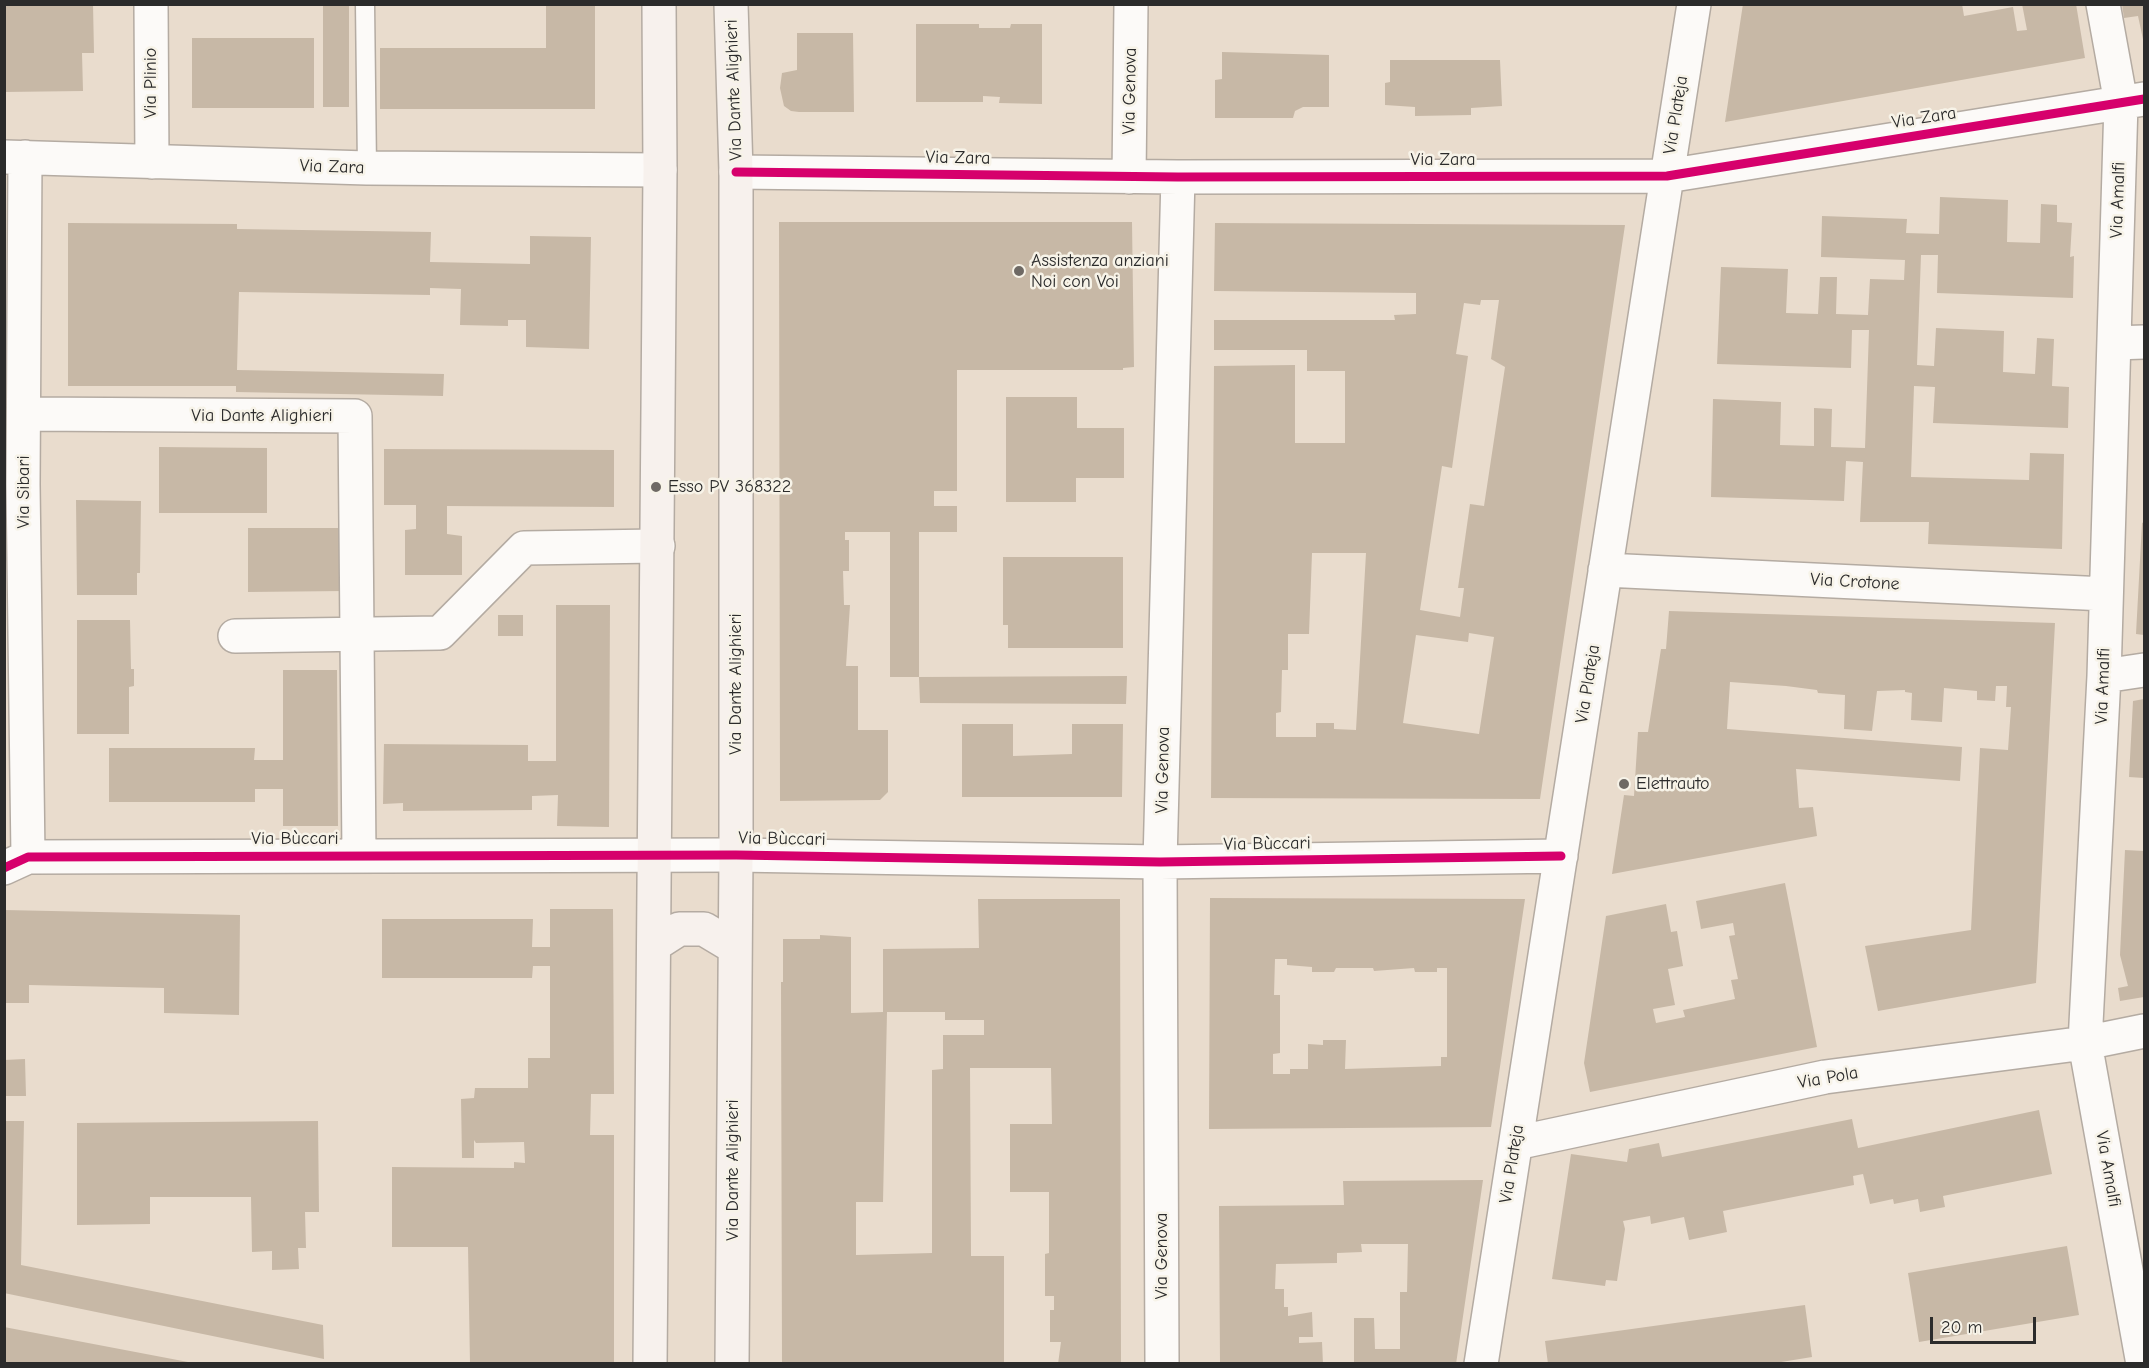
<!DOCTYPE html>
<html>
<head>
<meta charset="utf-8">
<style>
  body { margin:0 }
  #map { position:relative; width:2149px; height:1368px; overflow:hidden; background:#e9dccd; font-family:"Comic Neue",sans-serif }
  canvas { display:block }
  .frame { position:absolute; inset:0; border:6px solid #2b2b2b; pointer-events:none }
  .scale { position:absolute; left:1930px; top:1317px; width:106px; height:27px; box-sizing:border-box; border:3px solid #2b2b2b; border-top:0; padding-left:8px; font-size:18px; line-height:21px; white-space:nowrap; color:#2b2b2b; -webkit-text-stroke:4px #f7f3e8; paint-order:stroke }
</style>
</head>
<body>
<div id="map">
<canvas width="2149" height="1368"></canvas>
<div class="frame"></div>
<div class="scale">20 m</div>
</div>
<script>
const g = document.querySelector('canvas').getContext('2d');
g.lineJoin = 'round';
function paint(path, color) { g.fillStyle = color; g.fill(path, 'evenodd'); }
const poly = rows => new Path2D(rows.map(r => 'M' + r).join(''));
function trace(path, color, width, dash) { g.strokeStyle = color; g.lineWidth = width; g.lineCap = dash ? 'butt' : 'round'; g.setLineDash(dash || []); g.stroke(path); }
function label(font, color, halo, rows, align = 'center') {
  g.font = font + ' "Comic Neue",sans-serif'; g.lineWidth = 5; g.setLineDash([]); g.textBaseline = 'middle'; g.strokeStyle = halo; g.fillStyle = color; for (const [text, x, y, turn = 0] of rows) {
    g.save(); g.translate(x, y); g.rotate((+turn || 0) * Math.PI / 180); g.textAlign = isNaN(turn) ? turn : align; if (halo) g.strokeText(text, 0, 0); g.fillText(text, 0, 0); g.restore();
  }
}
paint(poly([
  [4,4,93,4,94,53,82,53,83,91,4,92],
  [323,4,349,4,349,107,323,107],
  [546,4,595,4,595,109,380,109,380,48,546,48],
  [1743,4,1962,4,1964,16,2013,7,2017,31,2027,30,2022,4,2076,4,2085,58,1725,122],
  [2122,4,2144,4,2144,44,2138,16,2124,18],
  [916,24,979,24,979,28,1010,28,1011,24,1042,24,1042,104,999,103,1000,97,983,96,983,102,916,102],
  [797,33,853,33,854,112,799,112,791,111,784,106,780,88,782,73,797,70],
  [192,38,314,38,314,108,192,108],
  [1222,52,1329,55,1329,107,1303,107,1295,111,1293,118,1215,118,1215,80,1222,79],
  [1390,60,1500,60,1502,106,1471,108,1471,115,1415,116,1415,107,1385,105,1385,83,1390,82],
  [1940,197,2008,200,2007,242,2040,243,2041,204,2057,205,2057,222,2072,223,2070,257,2074,256,2073,298,1937,293,1938,255,1921,255,1917,365,1934,366,1936,328,2004,331,2003,372,2035,374,2037,338,2054,339,2052,386,2069,387,2068,428,1933,423,1935,387,1914,386,1911,477,2029,480,2030,453,2064,454,2062,549,1928,544,1929,522,1860,522,1863,462,1846,461,1844,501,1711,497,1713,399,1781,402,1780,445,1814,446,1814,408,1832,409,1831,447,1865,448,1869,330,1852,330,1851,368,1717,364,1721,267,1788,269,1786,313,1818,314,1820,277,1837,277,1836,314,1868,315,1870,279,1904,280,1905,260,1821,257,1822,216,1907,219,1906,233,1939,234],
  [779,222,1132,222,1134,367,1123,368,1123,370,957,370,957,491,934,491,934,506,957,506,957,532,919,532,919,677,890,677,890,532,845,532,845,540,849,540,849,571,843,571,844,605,850,605,846,666,858,666,858,730,888,730,888,792,880,800,780,801],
  [68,223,237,224,237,229,431,232,430,262,530,264,530,236,591,237,589,349,526,347,526,320,508,320,508,326,460,325,461,289,430,288,430,295,239,292,237,370,444,374,443,396,236,392,236,386,68,386],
  [1215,223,1625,225,1540,799,1211,798,1214,366,1295,365,1295,443,1345,443,1345,371,1307,371,1307,350,1214,350,1214,320,1395,320,1394,315,1416,314,1416,293,1214,291],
  [1481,300,1499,300,1491,359,1505,367,1484,506,1470,504,1458,588,1464,588,1460,617,1420,610,1442,466,1452,468,1468,356,1456,354,1464,303,1480,305],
  [1312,553,1366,553,1356,730,1334,729,1334,723,1316,723,1316,737,1276,737,1276,713,1281,712,1282,670,1288,670,1288,634,1309,634],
  [1469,633,1494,637,1479,734,1403,723,1416,635,1468,642],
  [1006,397,1077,397,1077,428,1124,428,1124,478,1076,478,1076,502,1006,502],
  [159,447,267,448,267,513,159,513],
  [384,449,614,450,614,507,447,506,447,534,462,536,462,575,405,575,405,530,416,529,416,505,384,505],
  [76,500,141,501,140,573,137,573,137,595,77,595],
  [2144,522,2144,635,2136,634,2142,523],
  [248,528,344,528,344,591,248,592],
  [1003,557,1123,557,1123,648,1008,648,1008,625,1003,625],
  [556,605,610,605,609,827,557,826,558,795,532,796,532,810,403,811,403,803,383,804,384,744,528,745,528,761,556,761],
  [1669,611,2055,623,2036,983,1878,1011,1865,946,1971,930,1980,748,2008,750,2011,707,2006,707,2007,686,1996,686,1995,701,1977,700,1977,691,1944,688,1942,722,1911,720,1912,693,1905,692,1905,690,1877,691,1872,731,1844,729,1845,695,1818,693,1817,690,1786,686,1730,682,1727,729,1962,747,1960,781,1796,769,1799,808,1813,807,1817,836,1612,874,1624,795,1634,796,1638,732,1648,732,1661,649,1666,649],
  [498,615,523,615,523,636,498,636],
  [77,620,130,620,131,669,134,669,134,686,129,687,129,734,77,734],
  [283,670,337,670,338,826,283,826,283,789,255,789,255,802,109,802,109,748,255,748,254,760,283,760],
  [1127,676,1126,704,920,703,919,677],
  [2144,699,2144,778,2129,777,2133,701],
  [962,724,1013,724,1013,756,1072,754,1072,724,1123,724,1122,797,962,797],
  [2125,850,2144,851,2144,997,2120,1001,2118,988,2128,986,2120,955],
  [1785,883,1817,1047,1590,1092,1584,1063,1606,916,1666,904,1671,932,1677,931,1683,966,1668,969,1675,1005,1653,1009,1656,1023,1685,1017,1683,1010,1735,999,1731,980,1738,979,1729,936,1735,935,1733,923,1701,929,1696,901],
  [1210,898,1525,899,1491,1127,1209,1129],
  [1275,959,1287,959,1287,965,1312,967,1312,972,1334,972,1336,968,1373,968,1374,971,1414,968,1415,972,1437,972,1437,968,1447,968,1447,1057,1441,1057,1441,1066,1345,1069,1346,1040,1323,1040,1323,1045,1308,1044,1308,1069,1290,1069,1290,1074,1273,1074,1273,1054,1280,1053,1280,995,1274,995],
  [978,899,1120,899,1121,1364,1058,1364,1061,1342,1050,1342,1050,1310,1054,1310,1054,1296,1045,1296,1045,1254,1049,1253,1049,1192,1010,1192,1010,1124,1052,1124,1051,1068,970,1068,971,1256,1004,1256,1004,1364,782,1364,781,982,783,982,783,939,820,939,820,935,851,937,851,1013,883,1012,883,949,979,948],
  [887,1012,945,1012,945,1020,984,1020,984,1035,943,1035,943,1069,932,1070,932,1253,856,1255,856,1202,883,1202],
  [550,909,613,909,614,1094,591,1094,590,1135,614,1135,614,1364,470,1364,468,1247,392,1247,392,1167,514,1168,514,1162,525,1163,524,1142,476,1143,474,1140,474,1158,462,1158,461,1099,474,1098,475,1088,528,1088,528,1058,550,1058,550,966,533,966,532,978,382,978,382,919,533,919,532,947,550,947],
  [4,910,240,915,239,1015,164,1013,164,988,29,985,29,1003,4,1003],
  [25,1059,26,1096,4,1096,4,1060],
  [2039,1110,2052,1174,1943,1196,1945,1207,1920,1212,1918,1199,1894,1204,1893,1199,1870,1204,1863,1174,1853,1176,1854,1185,1723,1211,1727,1232,1689,1240,1684,1217,1651,1224,1650,1216,1623,1221,1625,1229,1617,1281,1606,1280,1605,1286,1552,1279,1571,1154,1627,1162,1629,1149,1659,1143,1662,1157,1852,1119,1858,1148],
  [4,1121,24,1121,21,1265,323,1325,324,1359,4,1293],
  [318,1121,319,1212,305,1212,306,1248,298,1248,299,1269,272,1270,272,1251,252,1252,251,1197,150,1197,150,1224,77,1225,77,1123],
  [1483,1180,1456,1364,1354,1364,1354,1318,1374,1318,1375,1349,1400,1349,1400,1292,1407,1292,1408,1244,1361,1244,1362,1252,1337,1253,1337,1263,1276,1264,1275,1289,1284,1289,1284,1307,1288,1307,1288,1316,1312,1312,1313,1337,1299,1337,1299,1343,1322,1342,1323,1364,1220,1364,1219,1206,1344,1205,1343,1181],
  [2067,1246,2079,1315,1919,1342,1908,1273],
  [1805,1305,1812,1357,1769,1364,1548,1364,1545,1341],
  [4,1327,188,1362,188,1364,4,1364]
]), '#c7b8a6');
const lane = poly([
  [365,4,367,168]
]);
const street = poly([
  [151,4,152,162],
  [2103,4,2121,103,2104,676,2085,1043,2143,1364],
  [5,157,367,168,660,170],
  [25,157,23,484,28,857],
  [736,172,1178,177,1667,176,2144,99],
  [1129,177,1131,4],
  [2114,343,2144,342],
  [25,414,355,416,359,855],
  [1605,570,2105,594],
  [235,636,440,633,524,548,658,546],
  [2104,676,2144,670],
  [4,868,28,857,736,855,1160,862,1561,856],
  [1516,1143,1825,1077,2085,1043,2144,1031],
  [1162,1364,1160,862,1178,177],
  [1481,1364,1694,4]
]);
const secondary = poly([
  [731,4,736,172,736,855,732,1364],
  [654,945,679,929,704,929,734,947],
  [650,1364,660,170,659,4]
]);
trace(lane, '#b4aba2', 21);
trace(street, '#b4aba2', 36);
trace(secondary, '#b4aba2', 36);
trace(lane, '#fcfaf8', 18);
trace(street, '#fcfaf8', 33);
trace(secondary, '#f7f1ed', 33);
trace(poly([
  [736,172,1178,177,1667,176,2144,99],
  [4,868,28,857,736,855,1160,862,1561,856]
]), '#d6006c', 9);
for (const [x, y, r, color] of [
  [1019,271,6,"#6e6964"],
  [656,487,6,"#6e6964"],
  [1624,784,6,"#6e6964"]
]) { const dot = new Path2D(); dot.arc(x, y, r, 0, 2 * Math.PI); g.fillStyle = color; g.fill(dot); trace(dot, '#f7f3e8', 2); }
label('18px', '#2b2b2b', '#f7f3e8', [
  ["Via Plinio",151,83,-90],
  ["Via Dante Alighieri",734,90,-92],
  ["Via Genova",1130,91,-89],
  ["Via Plateja",1676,115,-81],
  ["Via Zara",1924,118,-9],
  ["Via Zara",958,158,1],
  ["Via Zara",1443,160],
  ["Via Zara",332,167,2],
  ["Via Amalfi",2118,200,-88],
  ["Via Dante Alighieri",262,416],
  ["Via Sibari",24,492,-90],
  ["Via Crotone",1855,582,3],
  ["Via Dante Alighieri",736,684,-90],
  ["Via Plateja",1588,684,-81],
  ["Via Amalfi",2103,686,-88],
  ["Via Genova",1163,770,-89],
  ["Via Bùccari",295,839],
  ["Via Bùccari",782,839,1],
  ["Via Bùccari",1267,844,-1],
  ["Via Pola",1828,1078,-10],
  ["Via Plateja",1512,1164,-81],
  ["Via Amalfi",2108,1169,80],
  ["Via Dante Alighieri",733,1170,-90],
  ["Via Genova",1162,1256,-90]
]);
label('18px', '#2b2b2b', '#f7f3e8', [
  ["Assistenza anziani",1031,261],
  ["Noi con Voi",1031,282],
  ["Esso PV 368322",668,487],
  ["Elettrauto",1636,784]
], 'left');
</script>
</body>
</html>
